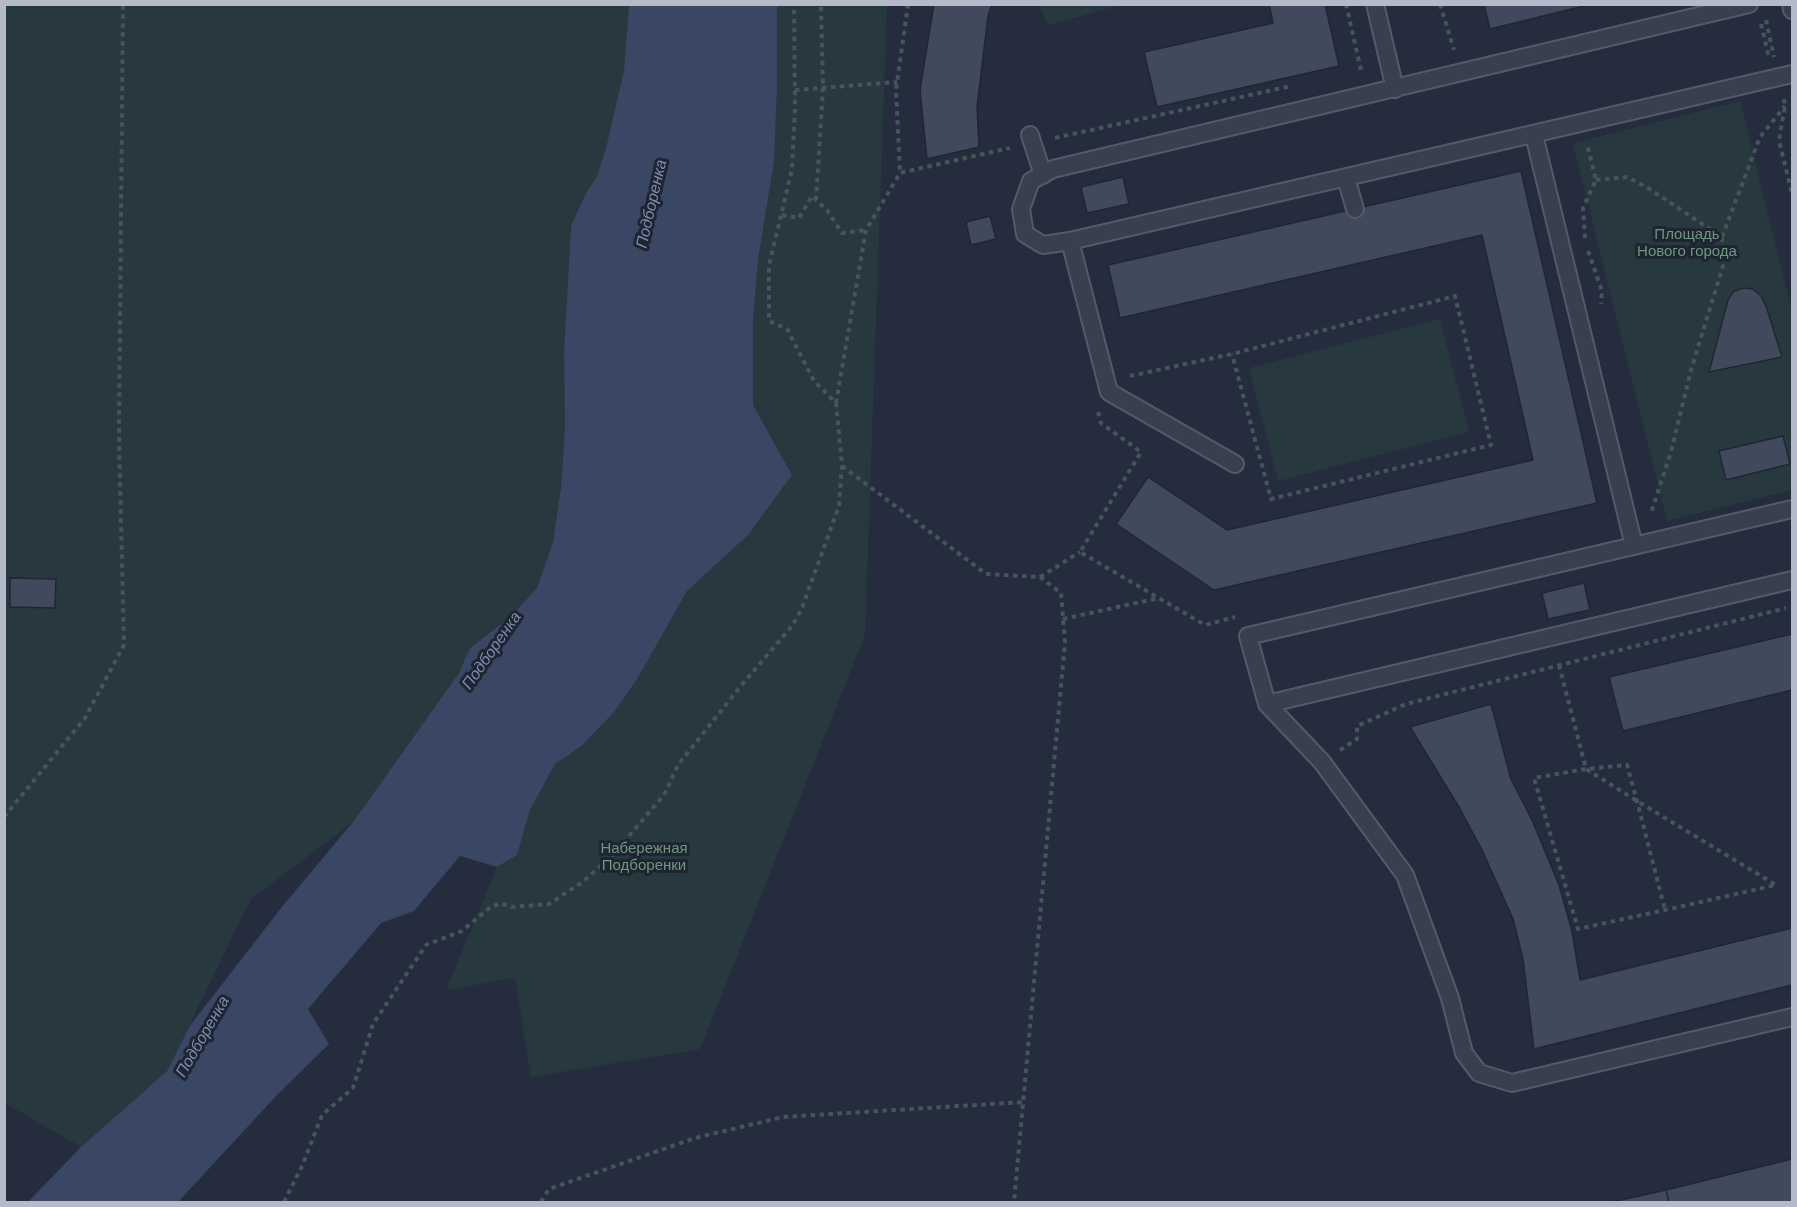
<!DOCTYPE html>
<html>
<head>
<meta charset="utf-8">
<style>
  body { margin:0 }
  #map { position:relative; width:1797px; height:1207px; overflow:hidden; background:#252c3d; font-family:Arial,sans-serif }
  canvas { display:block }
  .frame { position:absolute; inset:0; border:6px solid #b4bac8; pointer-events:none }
</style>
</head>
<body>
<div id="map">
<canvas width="1797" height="1207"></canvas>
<div class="frame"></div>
</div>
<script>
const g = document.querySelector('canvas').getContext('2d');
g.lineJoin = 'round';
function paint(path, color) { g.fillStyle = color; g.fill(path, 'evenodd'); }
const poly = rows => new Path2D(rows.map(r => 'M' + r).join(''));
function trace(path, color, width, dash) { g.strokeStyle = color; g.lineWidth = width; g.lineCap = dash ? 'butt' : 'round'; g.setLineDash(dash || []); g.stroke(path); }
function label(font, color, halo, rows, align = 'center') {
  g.font = font + ' Arial,sans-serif'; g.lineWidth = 6; g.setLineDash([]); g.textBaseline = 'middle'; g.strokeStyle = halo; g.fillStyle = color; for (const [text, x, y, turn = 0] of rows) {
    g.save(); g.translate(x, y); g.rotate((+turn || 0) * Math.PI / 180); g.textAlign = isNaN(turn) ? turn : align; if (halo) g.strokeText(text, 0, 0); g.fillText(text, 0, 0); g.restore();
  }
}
paint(poly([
  [4,5,629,5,624,70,606,148,597,176,585,195,571,226,564,350,565,428,561,487,553,542,537,588,510,617,470,648,459,673,353,822,251,899,167,1071,81,1147,5,1103],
  [777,5,887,5,865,635,700,1049,531,1077,515,978,446,990,497,867,517,855,530,810,555,764,583,746,615,711,639,676,687,591,748,535,792,475,753,405,753,320,758,260,774,162,777,89],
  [1039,5,1121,5,1048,25],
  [1740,101,1792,311,1792,490,1667,521,1573,143],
  [1440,319,1469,432,1278,481,1249,368]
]), '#27393e');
paint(poly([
  [629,5,777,5,777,89,774,162,758,260,753,320,753,405,792,475,748,535,687,591,639,676,615,711,582,746,555,764,530,810,517,855,497,867,460,856,414,911,381,923,308,1009,329,1044,278,1094,178,1202,28,1202,81,1147,167,1071,189,1027,281,908,353,822,459,673,470,648,510,617,537,588,553,542,561,487,565,428,564,350,571,226,585,195,597,176,606,148,624,70]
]), '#394664');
const building = poly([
  [934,4,992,4,988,16,977,107,979,147,927,159,920,90,934,4],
  [1269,4,1325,4,1339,66,1157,107,1144,52,1273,23,1269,4],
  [1484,4,1592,4,1490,29,1484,4],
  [1521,171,1597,503,1214,590,1116,524,1148,477,1227,530,1533,460,1482,235,1120,318,1108,265,1521,171],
  [1123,177,1129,204,1087,213,1081,187,1123,177],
  [990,216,996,239,971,245,966,222,990,216],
  [1744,288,1753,289,1761,296,1766,306,1782,357,1709,372,1728,300,1734,291,1744,288],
  [1783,436,1790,464,1726,480,1719,451,1783,436],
  [10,578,56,579,55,608,10,607,10,578],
  [1584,583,1590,610,1548,619,1542,593,1584,583],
  [1792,634,1792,690,1623,731,1609,677,1792,634],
  [1491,704,1511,779,1532,820,1559,885,1572,931,1580,980,1792,928,1792,985,1534,1049,1523,959,1513,919,1482,850,1459,807,1410,727,1491,704],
  [1792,1159,1792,1202,1669,1202,1666,1190,1792,1159],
  [1666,1190,1669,1202,1612,1202,1666,1190]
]);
paint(building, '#414a5c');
trace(building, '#202634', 1.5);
const lane = poly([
  [1375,4,1395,89],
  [1749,4,1053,169,1031,181,1021,209,1025,234,1043,245,1070,241,1792,74],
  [1791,4,1792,10],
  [1030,135,1043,175],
  [1534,135,1634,546],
  [1346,178,1355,209],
  [1070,241,1109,392,1235,464],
  [1792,509,1248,636,1267,704,1322,762,1405,875,1450,998,1464,1053,1479,1073,1512,1083,1792,1017],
  [1267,704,1792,580]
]);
trace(lane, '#545a68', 20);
trace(poly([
  [908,4,896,90,900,173,1010,148],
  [1346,4,1361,70],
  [1440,4,1454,50],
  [1766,20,1774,57],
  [1761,24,1769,58],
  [795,90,897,82],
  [1784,99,1785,106,1779,140,1792,194],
  [1055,138,1291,86],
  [1596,180,1627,177,1648,188,1722,237,1723,266,1691,370,1671,452,1651,513],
  [816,200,823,88,821,4],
  [782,215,799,218,812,196,827,210,842,233,866,230],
  [1722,237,1760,137,1785,106],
  [1585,238,1583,208,1596,180,1587,144],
  [1588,251,1602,291,1601,304],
  [1130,376,1232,354,1455,296,1491,445,1271,499,1232,354],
  [836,403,866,230,900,173],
  [1098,412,1101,423,1141,452,1080,552,1205,625,1235,617],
  [842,466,986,574,1040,577,1061,593,1065,642,1014,1202],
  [1040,577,1080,552],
  [1063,619,1159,598],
  [1559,665,1586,769,1637,801,1776,885,1665,910,1578,929,1534,778,1586,769,1627,765,1637,801,1665,910],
  [1340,750,1357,739,1357,726,1406,704,1786,608],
  [4,817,85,718,124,645,119,439,123,4],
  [284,1202,303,1164,322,1115,353,1088,373,1024,426,945,462,931,488,909,500,903,512,907,549,904,581,883,609,859,664,795,678,765,740,687,792,626,802,608,839,506,842,465,836,403,814,381,787,329,769,321,769,266,792,169,795,108,794,4],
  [541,1202,549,1189,695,1138,783,1117,1024,1102]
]), '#45565b', 4, [4.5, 4.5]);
trace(lane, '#393f4d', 16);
label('15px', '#6c997c', '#1e2432', [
  ["Площадь",1687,235],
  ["Нового города",1687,252],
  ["Набережная",644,849],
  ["Подборенки",644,866]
]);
label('italic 16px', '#7d8daf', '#1e2432', [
  ["Подборенка",652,204,-77],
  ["Подборенка",492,651,-55],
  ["Подборенка",203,1037,-60]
]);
</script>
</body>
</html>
